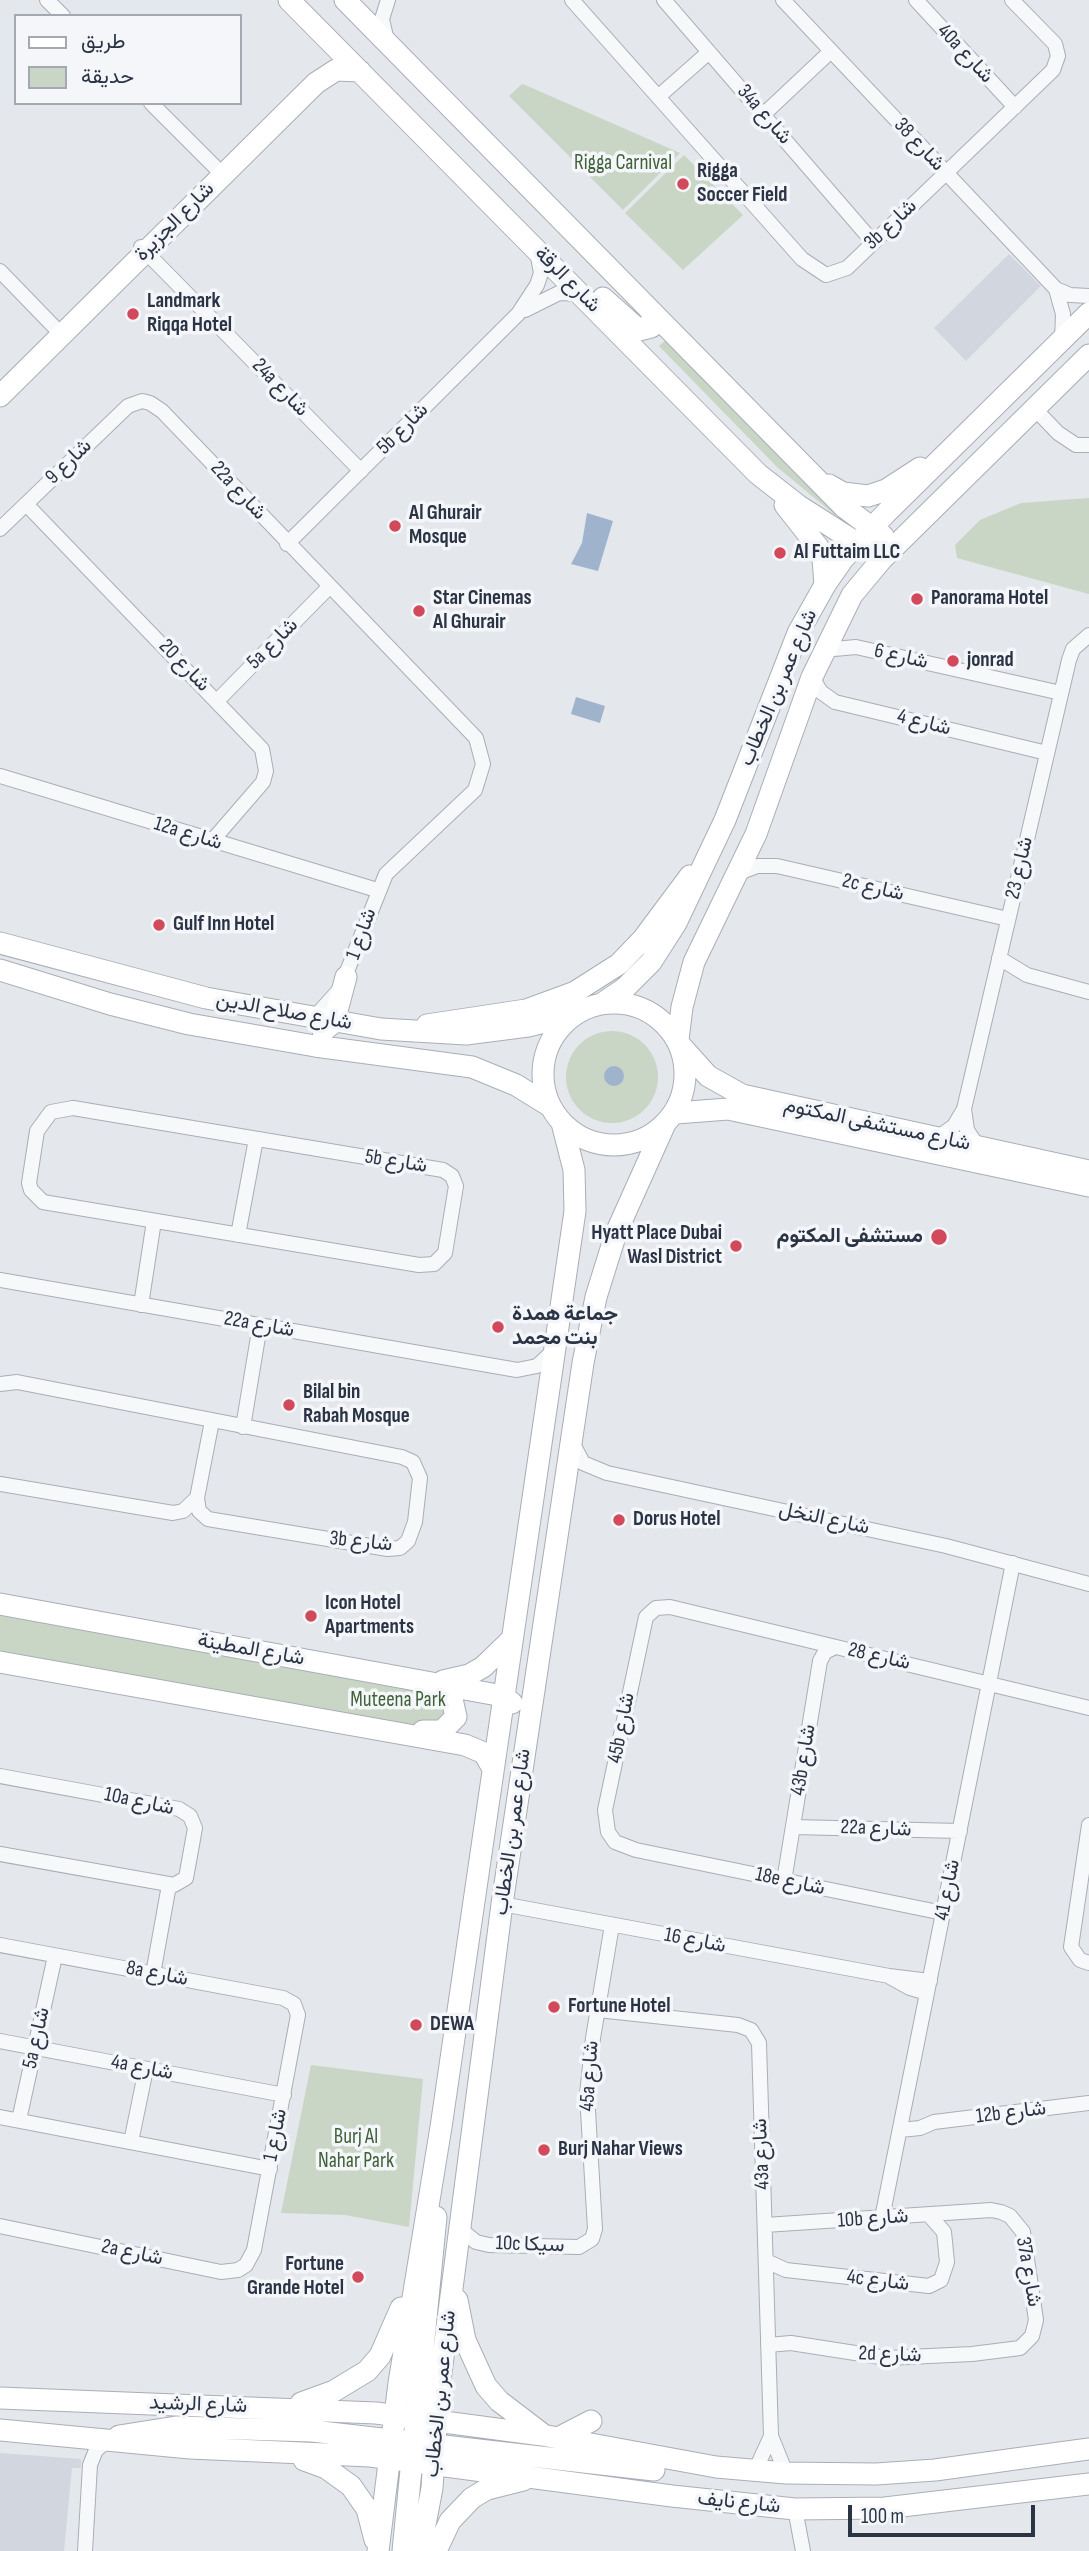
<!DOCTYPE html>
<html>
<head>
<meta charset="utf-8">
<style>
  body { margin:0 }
  #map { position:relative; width:1089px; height:2551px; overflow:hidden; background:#e4e7ec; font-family:"Sofia Sans Condensed",Vazirmatn,sans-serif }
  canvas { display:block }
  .legend { position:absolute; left:14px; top:14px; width:228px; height:91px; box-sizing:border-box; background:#f4f6f9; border:2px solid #a4a8b1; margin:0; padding:9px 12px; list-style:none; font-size:21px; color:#2b3445 }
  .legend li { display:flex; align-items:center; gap:14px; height:35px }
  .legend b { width:35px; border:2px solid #a4a8b1 }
  .scale { position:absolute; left:848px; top:2505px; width:187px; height:32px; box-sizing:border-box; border:4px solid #2b3445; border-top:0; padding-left:9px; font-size:21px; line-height:24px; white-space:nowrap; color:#2b3445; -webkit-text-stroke:5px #f4f6f9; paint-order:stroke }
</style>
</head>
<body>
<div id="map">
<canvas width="1089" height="2551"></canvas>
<ul class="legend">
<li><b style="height:9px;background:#fff"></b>طريق</li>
<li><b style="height:19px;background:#c9d6c5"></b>حديقة</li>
</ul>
<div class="scale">100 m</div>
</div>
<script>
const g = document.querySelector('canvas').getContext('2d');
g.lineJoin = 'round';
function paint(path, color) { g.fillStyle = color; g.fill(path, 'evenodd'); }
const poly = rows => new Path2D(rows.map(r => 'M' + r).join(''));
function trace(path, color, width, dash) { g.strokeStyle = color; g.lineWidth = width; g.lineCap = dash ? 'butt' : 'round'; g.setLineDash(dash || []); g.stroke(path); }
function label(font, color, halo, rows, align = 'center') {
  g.font = font + ' "Sofia Sans Condensed",Vazirmatn,sans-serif'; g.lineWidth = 7; g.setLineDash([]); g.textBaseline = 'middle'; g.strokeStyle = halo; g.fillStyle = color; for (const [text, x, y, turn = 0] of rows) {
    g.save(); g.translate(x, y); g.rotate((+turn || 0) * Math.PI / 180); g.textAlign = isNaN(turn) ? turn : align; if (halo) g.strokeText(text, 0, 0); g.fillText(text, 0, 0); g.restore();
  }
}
paint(poly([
  [1009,254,1041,286,966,361,934,328],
  [0,2453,81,2459,81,2468,72,2468,64,2551,0,2551]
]), '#d2d6de');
paint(poly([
  [522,84,523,84,680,153,623,210,509,96],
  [684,155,743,215,683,270,625,213],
  [669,337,840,509,835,515,777,467,659,346],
  [1089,498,1089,594,957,558,955,545,980,520,1021,503],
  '566 1077a46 46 0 1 1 92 0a46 46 0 1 1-92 0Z',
  [0,1605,456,1686,447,1736,0,1656],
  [311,2065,423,2079,409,2227,345,2215,281,2213]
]), '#c9d6c5');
paint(poly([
  [587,513,613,521,598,571,571,564,582,543],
  [576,697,605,706,600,723,571,714],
  '604 1076a10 10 0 1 1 20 0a10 10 0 1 1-20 0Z'
]), '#9fb4cc');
const street = poly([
  [47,0,63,16],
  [572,0,802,259,826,275,847,268,1053,70,1058,56,1055,44,1012,0],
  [664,0,873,242],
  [783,0,1056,289,1063,314,1062,340],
  [916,0,1015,107],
  [387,41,382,19,388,0],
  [658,97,709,52],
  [151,103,223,175],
  [763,115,831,51],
  [141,247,361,471],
  [0,271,62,335],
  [1056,289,1070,295,1089,296],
  [525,310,559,293,581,294],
  [1035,409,1058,433,1076,445,1089,445],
  [26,504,262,749,266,771,263,782,212,841],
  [0,529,128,406,142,401,150,403,162,411,476,738,483,764,475,790,386,874,340,989,314,1018],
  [287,544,518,314,537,285,541,273,537,252],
  [823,650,856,647,1061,693],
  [812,677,821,692,835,702,1047,753],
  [218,700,329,587],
  [0,776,377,890],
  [739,873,757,866,777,866,1008,919],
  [999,958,1027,975,1089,992],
  [73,1108,443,1170,452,1176,456,1186,445,1253,434,1264,419,1265,43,1202,31,1190,29,1183,37,1131,51,1112,73,1108],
  [964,1109,967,1130,978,1147],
  [937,1138,954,1126,964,1109,1069,660,1073,649,1089,635],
  [238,1235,256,1139],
  [0,1280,517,1370,537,1366,552,1352],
  [141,1305,154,1221],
  [0,1384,17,1382,402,1457,413,1462,420,1478,415,1522,408,1541,400,1548,388,1549,208,1519,199,1511,197,1498,212,1421],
  [243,1427,260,1325],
  [572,1442,583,1463,607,1473,946,1546,1089,1584],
  [0,1484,173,1513,183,1511,197,1498],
  [0,1776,179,1809,190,1816,195,1828,186,1878,174,1885,0,1854],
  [1089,1825,1071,1947,1080,1960,1089,1963],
  [793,1827,960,1831],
  [784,1881,820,1661,825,1652,835,1647],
  [502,1904,889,1976,930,1981],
  [943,1913,636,1850,615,1842,608,1832,605,1810,646,1617,656,1608,670,1607,1089,1708],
  [0,1945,283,1998,294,2004,298,2015,254,2250,246,2265,238,2270,221,2272,0,2226],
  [153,1974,169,1885],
  [890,1977,910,1988,927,1993],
  [598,2010,738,2025,751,2030,759,2043,771,2436,786,2473],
  [0,2041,284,2095],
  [0,2117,270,2169],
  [19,2120,55,1956],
  [900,2130,920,2128,934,2122,1089,2103],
  [131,2142,146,2069],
  [882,2218,1013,1563],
  [765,2225,991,2210,1001,2212,1010,2216,1023,2232,1036,2320,1032,2336,1020,2348,972,2354,887,2358,791,2343,768,2345],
  [460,2229,476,2242,489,2245,579,2247,592,2239,595,2229,587,2094,593,2038,612,1925],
  [766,2261,786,2270,929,2286,941,2280,947,2262,944,2232,929,2215],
  [755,2471,771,2436],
  [795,2509,803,2551],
  [85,2551,90,2465,96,2450,108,2440]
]);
const secondary = poly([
  [289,0,758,474,799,506,868,550],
  [345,0,844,507,883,536],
  [603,298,639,330,651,327,652,315],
  [0,396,316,83,336,70,360,71],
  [829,485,843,493,868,496,886,490,920,468],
  [785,505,818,547,823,559,825,585],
  [0,943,206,998,381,1029,466,1034,528,1026,573,1015],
  [0,970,110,1004,189,1024,315,1046,472,1067,516,1085,550,1106],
  '543 1074a71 71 0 1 1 142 0a71 71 0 1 1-142 0Z',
  [603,1003,625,988,651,962,676,923,725,820,798,633,825,585,843,559,886,513,1089,313],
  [427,1025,526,1010,575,992,619,964,643,939,690,876],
  [323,1031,334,1022,346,977],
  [678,1040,682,1007,694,962,756,834,812,677,852,595,882,559,1089,355],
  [681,1046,708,1076,742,1095,1089,1171],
  [676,1113,728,1109,1089,1186],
  [0,1604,503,1696,512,1703],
  [0,1662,465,1745,484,1753,492,1767],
  [443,1681,469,1675,483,1667,511,1640],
  [423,1731,442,1731,456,1717,452,1699,446,1693,430,1689],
  [457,2300,465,2340,486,2386,499,2401,541,2433],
  [0,2398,376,2413,542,2435,716,2467,786,2473,876,2474,935,2470,1089,2449],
  [301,2403,334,2391,367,2371,380,2356,401,2308],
  [0,2430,190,2448,370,2456,672,2496,795,2509,885,2508,1089,2484],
  [119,2436,176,2427,312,2431,654,2470],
  [558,2438,591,2421],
  [304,2460,326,2468,351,2486,367,2509,375,2540],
  [378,2551,399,2383,441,2127,575,1211,574,1170,562,1123],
  [403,2551,436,2217],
  [420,2551,432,2488,438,2396,502,1904,583,1363,596,1297,616,1233,664,1126],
  [436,2551,450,2521,472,2498,487,2489,523,2480]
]);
trace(street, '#a9aeb7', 16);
trace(secondary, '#a9aeb7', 23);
trace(street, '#f7f8fa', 14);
trace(secondary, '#fff', 21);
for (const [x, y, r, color] of [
  [683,184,7,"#d1495b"],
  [133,314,7,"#d1495b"],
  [395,526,7,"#d1495b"],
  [780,553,7,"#d1495b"],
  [917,599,7,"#d1495b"],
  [419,611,7,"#d1495b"],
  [953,661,7,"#d1495b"],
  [159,925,7,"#d1495b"],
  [939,1237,9,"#d1495b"],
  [736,1246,7,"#d1495b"],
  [498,1327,7,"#d1495b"],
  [289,1405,7,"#d1495b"],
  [619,1520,7,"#d1495b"],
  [311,1616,7,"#d1495b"],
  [554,2007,7,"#d1495b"],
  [416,2025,7,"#d1495b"],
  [544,2150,7,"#d1495b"],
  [358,2277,7,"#d1495b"]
]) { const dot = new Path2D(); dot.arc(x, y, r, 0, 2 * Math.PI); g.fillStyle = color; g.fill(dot); trace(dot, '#f4f6f9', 2.5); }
label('21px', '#2b3445', '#f4f6f9', [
  ["40a شارع",965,54,47],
  ["34a شارع",764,115,49],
  ["شارع 38",919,145,47],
  ["شارع الجزيرة",175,222,-45],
  ["3b شارع",891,225,-43],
  ["شارع الرقة",567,280,45],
  ["24a شارع",280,388,46],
  ["5b شارع",403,429,-45],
  ["شارع 9",69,462,-44],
  ["22a شارع",238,491,47],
  ["5a شارع",273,644,-45],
  ["شارع 6",901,657,13],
  ["شارع 20",184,666,46],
  ["شارع عمر بن الخطاب",779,688,-67],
  ["شارع 4",924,723,14],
  ["12a شارع",188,834,17],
  ["شارع 23",1020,868,-77],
  ["2c شارع",873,888,13],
  ["شارع 1",362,934,-70],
  ["شارع صلاح الدين",284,1012,10],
  ["شارع مستشفى المكتوم",877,1125,12],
  ["5b شارع",396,1162,9],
  ["22a شارع",259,1325,10],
  ["شارع النخل",824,1519,12],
  ["3b شارع",361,1542,6],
  ["شارع المطينة",251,1650,10],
  ["شارع 28",879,1657,13],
  ["45b شارع",622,1728,-79],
  ["43b شارع",804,1760,-81],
  ["10a شارع",139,1802,12],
  ["22a شارع",876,1829,2],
  ["شارع عمر بن الخطاب",513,1832,-82],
  ["18e شارع",790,1882,12],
  ["شارع 41",948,1890,-79],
  ["شارع 16",695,1941,11],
  ["8a شارع",157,1974,11],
  ["5a شارع",37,2038,-77],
  ["4a شارع",142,2068,11],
  ["45a شارع",590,2076,-86],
  ["12b شارع",1011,2113,-7],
  ["شارع 1",276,2135,-79],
  ["43a شارع",762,2154,-92],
  ["10b شارع",873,2219,-4],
  ["10c سيكا",530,2245,2],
  ["2a شارع",132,2253,12],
  ["37a شارع",1028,2272,80],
  ["4c شارع",878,2281,7],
  ["2d شارع",890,2355,2],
  ["شارع عمر بن الخطاب",441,2394,-84],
  ["شارع الرشيد",198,2405,2],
  ["شارع نايف",739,2503,6]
]);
label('21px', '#3f6138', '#f4f6f9', [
  ["Rigga Carnival",623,164],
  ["Muteena Park",398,1701],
  ["Burj Al",356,2138],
  ["Nahar Park",356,2162]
]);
label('bold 21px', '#2b3445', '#f4f6f9', [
  ["Rigga",697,172],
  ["Soccer Field",697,196],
  ["Landmark",147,302],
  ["Riqqa Hotel",147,326],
  ["Al Ghurair",409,514],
  ["Mosque",409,538],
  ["Al Futtaim LLC",794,553],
  ["Star Cinemas",433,599],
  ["Al Ghurair",433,623],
  ["Panorama Hotel",931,599],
  ["jonrad",967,661],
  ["Gulf Inn Hotel",173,925],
  ["Hyatt Place Dubai",722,1234,"right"],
  ["Wasl District",722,1258,"right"],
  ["مستشفى المكتوم",923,1237,"right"],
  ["جماعة همدة",512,1315],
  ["بنت محمد",512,1339],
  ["Bilal bin",303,1393],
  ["Rabah Mosque",303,1417],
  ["Dorus Hotel",633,1520],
  ["Icon Hotel",325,1604],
  ["Apartments",325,1628],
  ["Fortune Hotel",568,2007],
  ["DEWA",430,2025],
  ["Burj Nahar Views",558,2150],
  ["Fortune",344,2265,"right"],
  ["Grande Hotel",344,2289,"right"]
], 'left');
</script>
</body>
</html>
